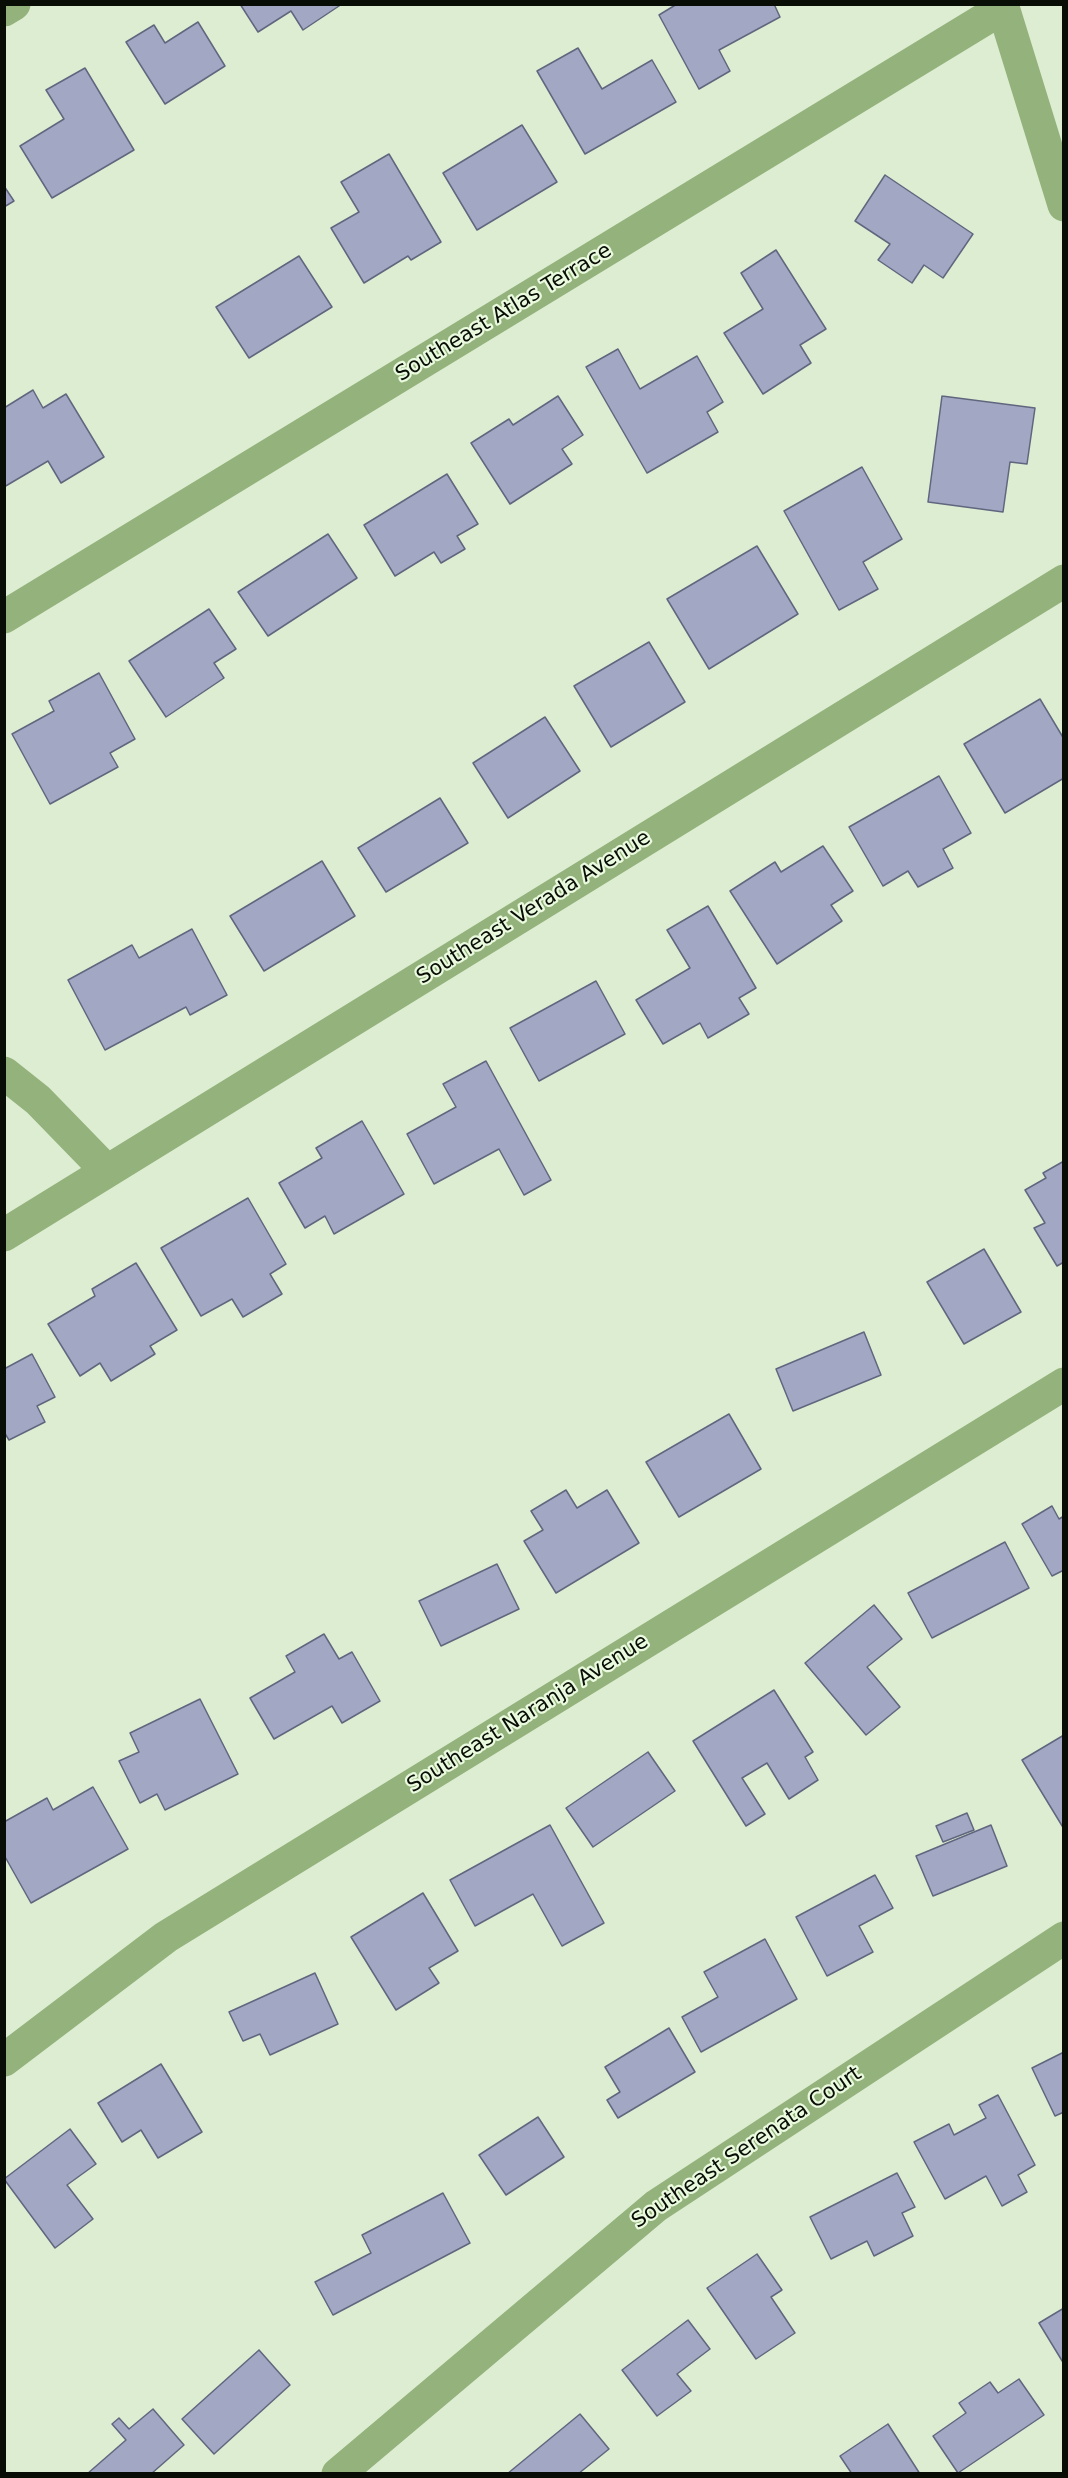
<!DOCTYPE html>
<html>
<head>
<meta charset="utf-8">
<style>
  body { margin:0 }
  #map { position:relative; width:1068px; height:2478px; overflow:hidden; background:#ddedd2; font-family:"DejaVu Sans",sans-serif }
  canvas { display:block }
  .frame { position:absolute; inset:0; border:6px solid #080d05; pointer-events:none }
</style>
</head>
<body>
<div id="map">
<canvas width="1068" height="2478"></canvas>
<div class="frame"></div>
</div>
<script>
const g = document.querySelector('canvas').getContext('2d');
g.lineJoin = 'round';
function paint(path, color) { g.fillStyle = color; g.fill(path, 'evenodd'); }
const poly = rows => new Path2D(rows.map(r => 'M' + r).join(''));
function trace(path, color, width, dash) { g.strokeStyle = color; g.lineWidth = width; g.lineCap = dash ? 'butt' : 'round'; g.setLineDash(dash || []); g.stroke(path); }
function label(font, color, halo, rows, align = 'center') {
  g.font = font + ' "DejaVu Sans",sans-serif'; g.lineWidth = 4.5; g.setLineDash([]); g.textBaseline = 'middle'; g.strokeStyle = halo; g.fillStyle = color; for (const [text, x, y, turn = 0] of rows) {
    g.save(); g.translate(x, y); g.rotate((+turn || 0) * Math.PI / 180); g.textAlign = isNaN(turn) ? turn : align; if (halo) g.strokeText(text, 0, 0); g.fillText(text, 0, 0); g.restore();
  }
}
const building = poly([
  [240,4,342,4,303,30,291,11,258,32,240,4],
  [677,4,774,4,780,17,719,50,730,71,699,89,659,15,677,4],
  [198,22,225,66,165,104,126,42,154,25,165,43,198,22],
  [578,48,602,89,652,60,676,102,585,154,537,71,578,48],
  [85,68,134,150,52,198,20,146,64,119,46,90,85,68],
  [522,125,557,182,477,230,443,173,522,125],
  [389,154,441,242,411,260,408,256,364,283,331,228,359,212,341,182,389,154],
  [885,175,973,234,943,278,924,265,912,283,878,260,890,244,855,221,885,175],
  [4,186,14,201,4,207,4,186],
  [776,250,826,329,800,345,811,363,763,394,724,333,763,309,741,273,776,250],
  [299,256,332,307,249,358,216,307,299,256],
  [618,349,640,389,697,356,723,402,707,412,718,432,647,473,586,367,618,349],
  [33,390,43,408,66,394,104,457,61,483,48,461,4,487,4,408,33,390],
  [558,396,583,435,562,449,572,464,510,504,471,443,509,419,513,425,558,396],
  [942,396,1035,408,1027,464,1010,462,1003,512,928,502,942,396],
  [862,467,902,539,863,562,878,589,839,610,784,511,862,467],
  [447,474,478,524,457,536,465,549,441,563,434,552,395,576,364,525,447,474],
  [328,534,357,578,268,636,238,592,328,534],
  [757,546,798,614,709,669,667,599,757,546],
  [209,609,236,649,214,663,224,678,166,717,129,661,209,609],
  [649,642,685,702,611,747,574,686,649,642],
  [99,673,135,739,110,753,118,767,50,804,12,734,54,711,49,701,99,673],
  [1040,699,1064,739,1064,778,1005,813,964,744,1040,699],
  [545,717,580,771,508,818,473,763,545,717],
  [939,776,971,833,943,849,953,868,918,887,908,871,883,886,849,827,939,776],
  [440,798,468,843,386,892,358,848,440,798],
  [823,846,853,891,831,905,842,921,777,964,730,891,775,862,781,872,823,846],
  [322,861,355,916,264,971,230,916,322,861],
  [708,906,756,988,739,998,749,1014,708,1038,700,1023,663,1044,636,1000,690,968,667,930,708,906],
  [192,929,227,995,190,1015,186,1007,105,1050,68,980,132,945,139,958,192,929],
  [596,981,625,1034,539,1081,510,1028,596,981],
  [486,1061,551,1180,524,1195,499,1149,434,1184,407,1134,456,1107,443,1084,486,1061],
  [362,1121,404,1194,334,1234,325,1216,305,1228,279,1183,322,1158,316,1148,362,1121],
  [1064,1161,1064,1262,1057,1266,1034,1228,1045,1223,1025,1190,1046,1178,1043,1173,1064,1161],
  [248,1198,286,1264,270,1274,282,1294,243,1317,232,1299,201,1316,161,1248,248,1198],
  [984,1249,1021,1312,964,1344,927,1282,984,1249],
  [136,1263,177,1330,150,1346,155,1354,111,1381,100,1363,80,1376,48,1324,95,1296,92,1289,136,1263],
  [864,1332,881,1375,793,1411,776,1369,864,1332],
  [32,1354,55,1397,37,1406,45,1422,9,1440,4,1432,4,1369,32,1354],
  [729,1414,761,1469,679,1517,646,1462,729,1414],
  [566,1490,577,1508,607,1490,639,1543,556,1593,524,1541,543,1530,531,1511,566,1490],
  [1052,1506,1059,1519,1064,1516,1064,1570,1052,1576,1022,1524,1052,1506],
  [1005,1542,1029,1588,932,1638,908,1593,1005,1542],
  [497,1564,519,1609,441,1646,419,1601,497,1564],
  [874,1605,902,1639,867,1667,900,1707,866,1735,805,1663,874,1605],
  [324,1634,339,1659,352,1652,380,1701,342,1723,332,1706,274,1739,250,1698,295,1672,286,1656,324,1634],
  [774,1690,813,1752,805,1757,818,1780,789,1799,767,1763,742,1778,765,1814,746,1826,693,1741,774,1690],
  [200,1699,238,1774,165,1810,157,1794,140,1803,119,1761,139,1752,130,1733,200,1699],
  [1064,1735,1064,1829,1022,1760,1064,1735],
  [648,1752,675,1791,593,1847,566,1808,648,1752],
  [93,1787,128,1849,31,1903,4,1855,4,1822,47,1798,53,1810,93,1787],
  [967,1813,974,1830,943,1842,936,1826,967,1813],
  [550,1825,604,1923,562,1946,533,1894,475,1926,450,1880,550,1825],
  [991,1825,1007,1866,933,1896,916,1856,991,1825],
  [875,1875,893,1908,859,1926,873,1952,827,1976,796,1917,875,1875],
  [423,1893,458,1951,429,1968,439,1983,396,2010,351,1937,423,1893],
  [765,1939,797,1999,701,2052,682,2017,718,1997,704,1972,765,1939],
  [315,1973,338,2024,270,2055,260,2034,243,2041,229,2012,315,1973],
  [669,2028,695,2072,618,2118,607,2100,620,2092,605,2067,669,2028],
  [1064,2052,1064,2112,1055,2116,1032,2068,1064,2052],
  [161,2064,202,2132,158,2158,141,2130,122,2142,98,2103,161,2064],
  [998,2095,1035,2165,1018,2175,1027,2192,1002,2206,986,2176,945,2199,914,2142,949,2124,954,2135,986,2118,979,2105,998,2095],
  [538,2117,564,2157,506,2195,479,2155,538,2117],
  [70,2129,96,2164,67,2185,93,2219,55,2248,4,2179,70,2129],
  [897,2173,915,2207,902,2213,913,2236,874,2256,867,2241,831,2259,810,2217,897,2173],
  [443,2193,470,2243,333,2315,315,2282,371,2253,362,2235,443,2193],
  [757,2254,782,2290,771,2297,795,2333,756,2359,707,2288,757,2254],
  [1064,2308,1064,2364,1039,2323,1064,2308],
  [688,2320,710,2349,677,2374,691,2391,657,2416,622,2370,688,2320],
  [259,2350,290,2385,214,2454,182,2419,259,2350],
  [1019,2379,1044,2415,958,2473,933,2436,966,2413,959,2403,990,2382,998,2393,1019,2379],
  [153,2409,184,2445,151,2474,87,2474,126,2440,112,2424,119,2418,129,2429,153,2409],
  [580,2414,609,2449,578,2474,507,2474,580,2414],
  [888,2424,920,2474,852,2474,840,2456,888,2424]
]);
paint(building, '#a2a8c3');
trace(building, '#61667f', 1.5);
trace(poly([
  [1002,4,1064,205],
  [4,10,14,4],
  [4,617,1003,8],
  [4,1073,38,1100,107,1171],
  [4,1235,1064,581],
  [4,2060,166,1937,1064,1384],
  [338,2474,656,2206,1064,1938]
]), '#94b27c', 33);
label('21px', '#080d05', '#eafadf', [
  ["Southeast Atlas Terrace",504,313,-31],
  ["Southeast Verada Avenue",534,908,-32],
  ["Southeast Naranja Avenue",528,1714,-32],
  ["Southeast Serenata Court",747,2148,-34]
]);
</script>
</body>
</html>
